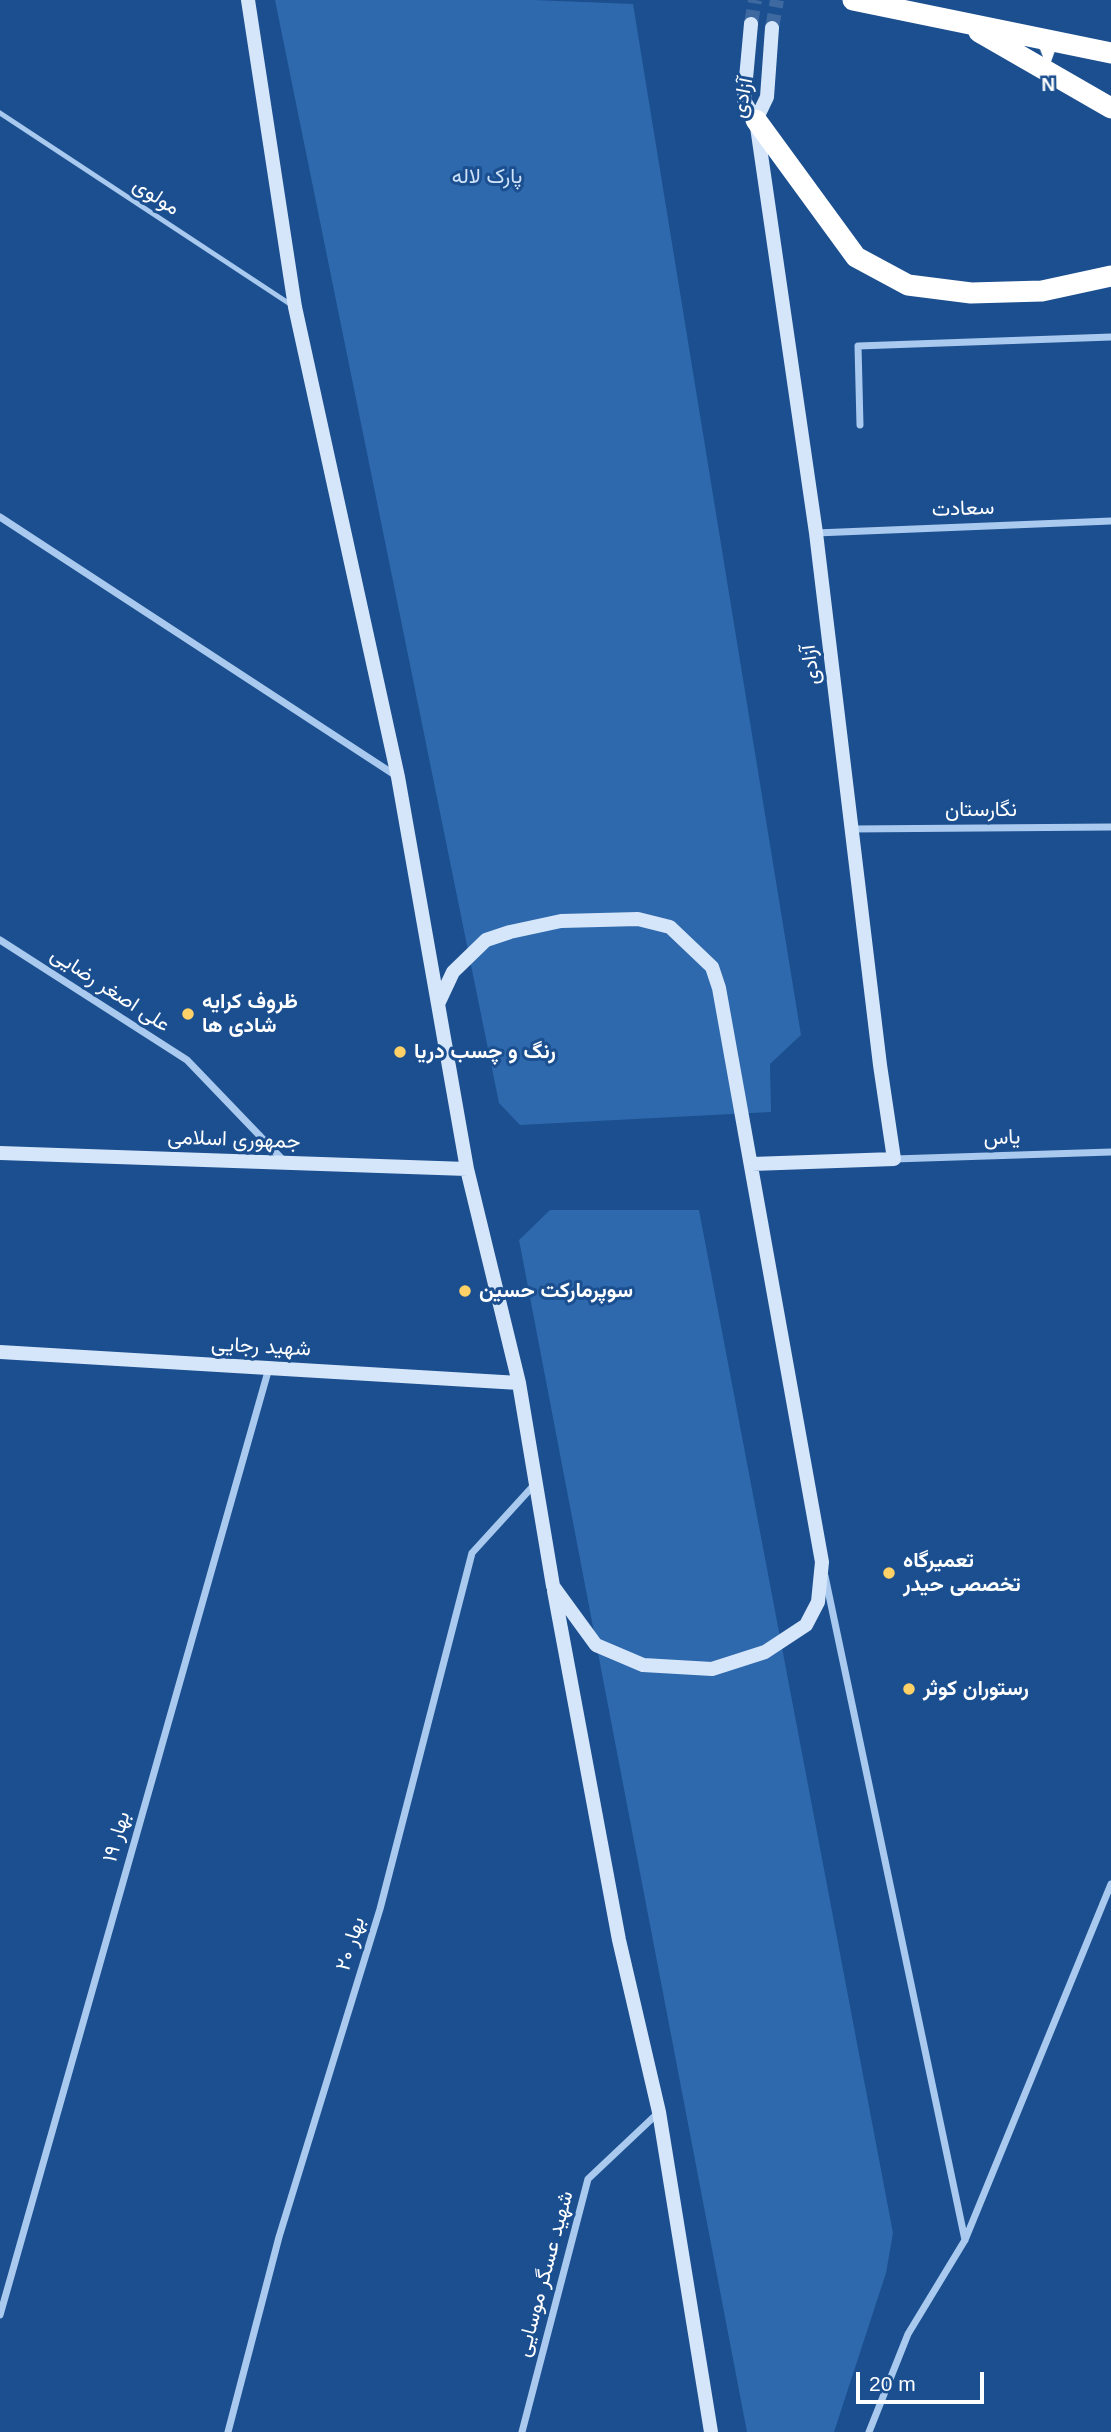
<!DOCTYPE html>
<html>
<head>
<meta charset="utf-8">
<style>
  body { margin:0 }
  #map { position:relative; width:1111px; height:2432px; overflow:hidden; background:#1b4f8f; font-family:Arial,sans-serif }
  canvas { display:block }
  .north { position:absolute; left:1013px; top:28px; width:70px; height:70px; -webkit-text-stroke:5px #1b4f8f; paint-order:stroke; rotate:179deg; font-size:19px; font-weight:700; line-height:28px; text-align:center; color:#fff }
  .north::after { content:''; display:block; margin:auto; width:24px; height:32px; background:#fff; clip-path:polygon(50% 0,100% 100%,50% 72%,0 100%) }
  .scale { position:absolute; left:856px; top:2372px; width:128px; height:32px; box-sizing:border-box; border:4px solid #fff; border-top:0; padding-left:9px; font-size:21px; line-height:24px; white-space:nowrap; color:#fff; -webkit-text-stroke:5px #1b4f8f; paint-order:stroke }
</style>
</head>
<body>
<div id="map">
<canvas width="1111" height="2432"></canvas>
<div class="north">N</div>
<div class="scale">20 m</div>
</div>
<script>
const g = document.querySelector('canvas').getContext('2d');
g.lineJoin = 'round';
function paint(path, color) { g.fillStyle = color; g.fill(path, 'evenodd'); }
const poly = rows => new Path2D(rows.map(r => 'M' + r).join(''));
function trace(path, color, width, dash) { g.strokeStyle = color; g.lineWidth = width; g.lineCap = dash ? 'butt' : 'round'; g.setLineDash(dash || []); g.stroke(path); }
function label(font, color, halo, rows, align = 'center') {
  g.font = font + ' Arial,Vazirmatn,sans-serif'; g.lineWidth = 6; g.setLineDash([]); g.textBaseline = 'middle'; g.strokeStyle = halo; g.fillStyle = color; for (const [text, x, y, turn = 0] of rows) {
    g.save(); g.translate(x, y); g.rotate((+turn || 0) * Math.PI / 180); g.textAlign = isNaN(turn) ? turn : align; if (halo) g.strokeText(text, 0, 0); g.fillText(text, 0, 0); g.restore();
  }
}
paint(poly([
  [275,0,534,0,633,4,801,1035,770,1064,771,1112,520,1125,499,1103],
  [550,1210,699,1210,893,2233,886,2273,834,2432,747,2432,519,1240]
]), '#2e69ad');
trace(poly([
  [751,24,755,0],
  [772,28,777,0]
]), '#3d69a0', 14, [14, 7]);
trace(poly([
  [0,113,293,306]
]), '#a9c9ee', 5);
trace(poly([
  [860,425,858,346,1111,337],
  [0,517,398,777],
  [816,533,1111,521],
  [851,829,1111,827],
  [0,940,187,1060,283,1160],
  [894,1159,1111,1152],
  [825,1576,965,2240],
  [0,2315,269,1368],
  [228,2432,279,2237,380,1909,472,1553,534,1485],
  [522,2432,588,2179,659,2112],
  [869,2432,908,2334,965,2240,1111,1884]
]), '#a9c9ee', 7);
trace(poly([
  [248,0,295,307,398,777,438,1004],
  [751,24,744,100,756,120],
  [638,919,670,927,712,967,719,988,822,1562,818,1602,806,1625,765,1652,712,1669,643,1665,596,1645,553,1586,519,1383,467,1169,438,1004,453,972,486,940,510,932,561,921,638,919],
  [0,1153,467,1169],
  [752,1164,894,1159,880,1065,816,533,756,120,767,97,772,28],
  [0,1352,519,1383],
  [554,1591,619,1940,659,2112,711,2432]
]), '#d6e6fa', 14);
trace(poly([
  [853,0,1111,53],
  [979,32,1111,108],
  [756,120,856,257,908,285,971,293,1042,291,1111,276]
]), '#fff', 21);
for (const [x, y, r, color] of [
  [188,1014,7,"#ffd166"],
  [400,1052,7,"#ffd166"],
  [465,1291,7,"#ffd166"],
  [889,1573,7,"#ffd166"],
  [909,1689,7,"#ffd166"]
]) { const dot = new Path2D(); dot.arc(x, y, r, 0, 2 * Math.PI); g.fillStyle = color; g.fill(dot); trace(dot, '#1b4f8f', 2.5); }
label('21px', '#fff', '#1b4f8f', [
  ["آزادی",743,98,-79],
  ["مولوی",156,197,33],
  ["سعادت",963,509,-2],
  ["آزادی",811,665,-97],
  ["نگارستان",981,810],
  ["علی اصغر رضایی",110,990,33],
  ["یاس",1002,1138,-2],
  ["جمهوری اسلامی",234,1140,2],
  ["شهید رجایی",261,1347,3],
  ["بهار ۱۹",117,1837,-74],
  ["بهار ۲۰",351,1944,-73],
  ["شهید عسگر موسایی",545,2274,-75]
]);
label('21px', '#cfe3fa', '#1b4f8f', [
  ["پارک لاله",487,177]
]);
label('bold 21px', '#fff', '#1b4f8f', [
  ["ظروف کرایه",202,1002],
  ["شادی ها",202,1026],
  ["رنگ و چسب دریا",414,1052],
  ["سوپرمارکت حسین",479,1291],
  ["تعمیرگاه",903,1561],
  ["تخصصی حیدر",903,1585],
  ["رستوران کوثر",923,1689]
], 'left');
</script>
</body>
</html>
